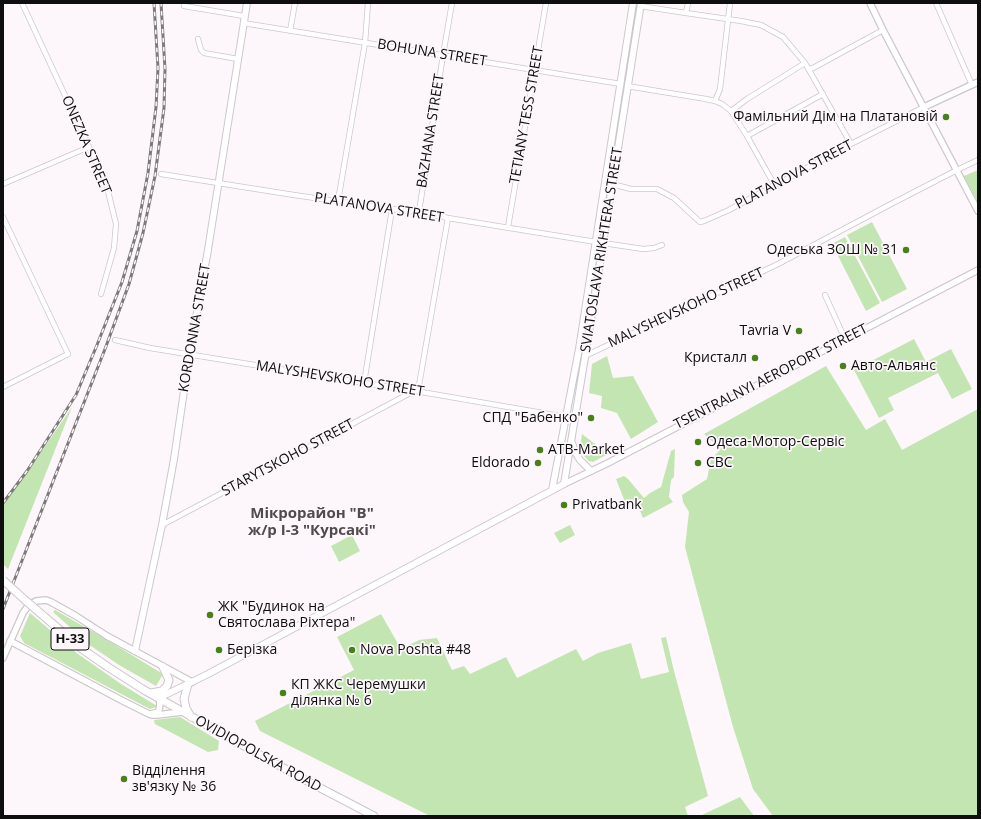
<!DOCTYPE html>
<html>
<head>
<meta charset="utf-8">
<style>
  body { margin:0 }
  #map { position:relative; width:981px; height:819px; overflow:hidden; background:#fdf7fb; font-family:"Open Sans",sans-serif }
  canvas { display:block }
  .frame { position:absolute; inset:0; border:4px solid #0f0e0f; pointer-events:none }
</style>
</head>
<body>
<div id="map">
<canvas width="981" height="819"></canvas>
<div class="frame"></div>
</div>
<script>
const g = document.querySelector('canvas').getContext('2d');
g.lineJoin = 'round';
function paint(path, color) { g.fillStyle = color; g.fill(path, 'evenodd'); }
const poly = rows => new Path2D(rows.map(r => 'M' + r).join(''));
function trace(path, color, width, dash) { g.strokeStyle = color; g.lineWidth = width; g.lineCap = dash ? 'butt' : 'round'; g.setLineDash(dash || []); g.stroke(path); }
function label(font, color, halo, rows, align = 'center') {
  g.font = font + ' "Open Sans",sans-serif'; g.lineWidth = 3.5; g.setLineDash([]); g.textBaseline = 'middle'; g.strokeStyle = halo; g.fillStyle = color; for (const [text, x, y, turn = 0] of rows) {
    g.save(); g.translate(x, y); g.rotate((+turn || 0) * Math.PI / 180); g.textAlign = isNaN(turn) ? turn : align; if (halo) g.strokeText(text, 0, 0); g.fillText(text, 0, 0); g.restore();
  }
}
paint(poly([
  [978,170,978,202,964,176],
  [872,222,907,289,882,302,847,235],
  [845,237,880,303,866,311,832,244],
  [914,339,926,362,951,349,972,389,952,399,938,373,888,398,894,410,879,418,854,370],
  [607,356,613,378,633,376,658,422,631,439,617,413,601,408,602,396,589,393,592,364],
  [826,366,866,430,885,419,902,450,978,409,978,816,773,816,753,789,733,727,685,547,689,512,683,502,682,495,707,479,711,459,721,449,704,434],
  [72,407,8,569,3,564,3,505,28,471],
  [582,434,608,454,593,462,589,461,585,457,580,448],
  [675,449,674,477,671,480,669,497,673,502,643,518,638,506,635,507,629,500,625,502,616,479,624,476,628,479,644,498,650,493,661,487,671,451],
  [570,525,575,535,560,543,554,533],
  [352,535,360,551,339,562,331,546],
  [55,610,102,637,163,674,156,686,119,665,91,646,53,612],
  [30,613,78,654,121,684,157,706,156,707,150,709,24,643,20,636],
  [381,614,401,649,419,640,437,638,452,670,464,666,470,674,506,657,517,678,576,649,583,661,598,653,631,643,641,679,669,672,661,638,666,637,674,671,708,796,685,807,688,816,430,816,260,731,255,721,354,670,337,637],
  [180,717,219,741,218,750,208,752,155,724,154,720],
  [740,797,754,816,700,816]
]), '#c3e5b1');
const minor = poly([
  [22,3,89,147,107,187,116,224,114,248,101,294],
  [184,3,184,6,244,16],
  [688,3,686,13,741,21,761,25,783,37,805,63,851,144],
  [936,3,972,85],
  [640,6,686,13],
  [243,23,621,84],
  [290,31,295,3],
  [198,39,201,50,204,53,238,59],
  [809,69,813,68,883,30],
  [627,86,706,99,715,101,722,104,731,111,747,136,775,186],
  [715,101,720,89,730,3],
  [731,111,747,99,805,63],
  [747,136,823,94],
  [161,174,294,195,392,209,419,212,448,218,596,242],
  [3,184,89,147],
  [612,184,631,189,657,189,674,198,700,222,704,221,729,210,851,144,924,107],
  [338,201,365,43,368,3],
  [419,212,443,55,452,3],
  [3,217,68,354,3,387],
  [508,227,546,3],
  [603,243,643,249,654,248,662,245],
  [825,295,845,339],
  [115,340,150,348,433,394,566,417],
  [585,356,778,264,891,204,957,170,978,160],
  [364,383,392,209],
  [418,391,448,218],
  [162,525,414,391]
]);
const tertiary = poly([
  [870,3,883,30,978,211],
  [924,107,978,82],
  [564,484,606,464,978,270],
  [10,641,123,701,149,714,153,715,157,715,182,712],
  [3,658,23,613,28,606,36,601,46,600,51,602,76,616,107,636,192,682],
  [151,714,158,712,159,710,160,704,159,698]
]);
const secondary = poly([
  [572,443,575,452,580,460,591,471],
  [552,490,579,349,633,3],
  [135,651,162,525,174,459,184,391,203,275,207,256,247,3],
  [159,698,208,674,564,484,586,351,641,3]
]);
const primary = poly([
  [188,684,184,699,186,708,191,717],
  [144,690,305,780,374,816],
  [151,693,162,691,167,686,169,680,163,667]
]);
trace(minor, '#cdc7cb', 6);
trace(tertiary, '#cdc7cb', 8);
trace(secondary, '#cdc7cb', 8);
trace(primary, '#cdc7cb', 9);
trace(minor, '#fff', 4.5);
trace(tertiary, '#fff', 5.5);
trace(secondary, '#fff', 6);
trace(primary, '#fff', 7);
const rail = poly([
  [3,503,27,471,76,395,97,345,122,282,137,231,148,173,156,107,158,68,154,3],
  [3,609,105,349,129,284,143,233,155,176,164,108,165,69,161,3]
]);
trace(rail, '#7d7a7c', 3);
trace(rail, '#fdf7fb', 1.5, [4.5]);
const primaryBridge = poly([
  [3,580,25,600,82,649,108,667,144,690]
]);
trace(primaryBridge, '#cdc7cb', 9, []);
trace(primaryBridge, '#fff', 7);
for (const [x, y, r, color] of [
  [946,117,4,"#488019"],
  [906,250,4,"#488019"],
  [799,331,4,"#488019"],
  [755,358,4,"#488019"],
  [843,366,4,"#488019"],
  [591,418,4,"#488019"],
  [698,442,4,"#488019"],
  [540,450,4,"#488019"],
  [538,463,4,"#488019"],
  [698,463,4,"#488019"],
  [564,505,4,"#488019"],
  [210,615,4,"#488019"],
  [219,650,4,"#488019"],
  [352,650,4,"#488019"],
  [283,693,4,"#488019"],
  [124,779,4,"#488019"]
]) { const dot = new Path2D(); dot.arc(x, y, r, 0, 2 * Math.PI); g.fillStyle = color; g.fill(dot); trace(dot, '#fdf7fb', 1.5); }
for (const [x, y, w] of [
  [70,639,38]
]) { const box = new Path2D(); box.roundRect(x - w / 2, y - 11, w, 22, 3); g.fillStyle = '#fdf7fb'; g.fill(box); trace(box, '#0f0e0f', 1); }
label('bold 13px', '#0f0e0f', null, [
  ["Н-33",70,639]
]);
label('14px', '#0f0e0f', '#fdf7fb', [
  ["BOHUNA STREET",432,53,9],
  ["TETIANY TESS STREET",527,115,-80],
  ["BAZHANA STREET",431,131,-81],
  ["ONEZKA STREET",86,145,67],
  ["PLATANOVA STREET",794,175,-28],
  ["PLATANOVA STREET",379,208,9],
  ["SVIATOSLAVA RIKHTERA STREET",602,250,-81],
  ["MALYSHEVSKOHO STREET",686,308,-25],
  ["KORDONNA STREET",195,328,-80],
  ["TSENTRALNYI AEROPORT STREET",771,377,-27],
  ["MALYSHEVSKOHO STREET",340,379,9],
  ["STARYTSKOHO STREET",288,458,-28],
  ["OVIDIOPOLSKA ROAD",258,754,29]
]);
label('14px', '#0f0e0f', '#fdf7fb', [
  ["Фамільний Дім на Платановій",938,117,"right"],
  ["Одеська ЗОШ № 31",898,250,"right"],
  ["Tavria V",791,331,"right"],
  ["Кристалл",747,358,"right"],
  ["Авто-Альянс",851,366],
  ["СПД \"Бабенко\"",583,418,"right"],
  ["Одеса-Мотор-Сервіс",706,442],
  ["ATB-Market",548,450],
  ["Eldorado",530,463,"right"],
  ["СВС",706,463],
  ["Privatbank",572,505],
  ["ЖК \"Будинок на",218,607],
  ["Святослава Ріхтера\"",218,623],
  ["Берізка",227,650],
  ["Nova Poshta #48",360,650],
  ["КП ЖКС Черемушки",291,685],
  ["ділянка № 6",291,701],
  ["Відділення",132,771],
  ["зв'язку № 36",132,787]
], 'left');
label('bold 15px', '#504b4e', '#fdf7fb', [
  ["Мікрорайон \"В\"",312,514],
  ["ж/р I-3 \"Курсакі\"",312,531]
]);
</script>
</body>
</html>
